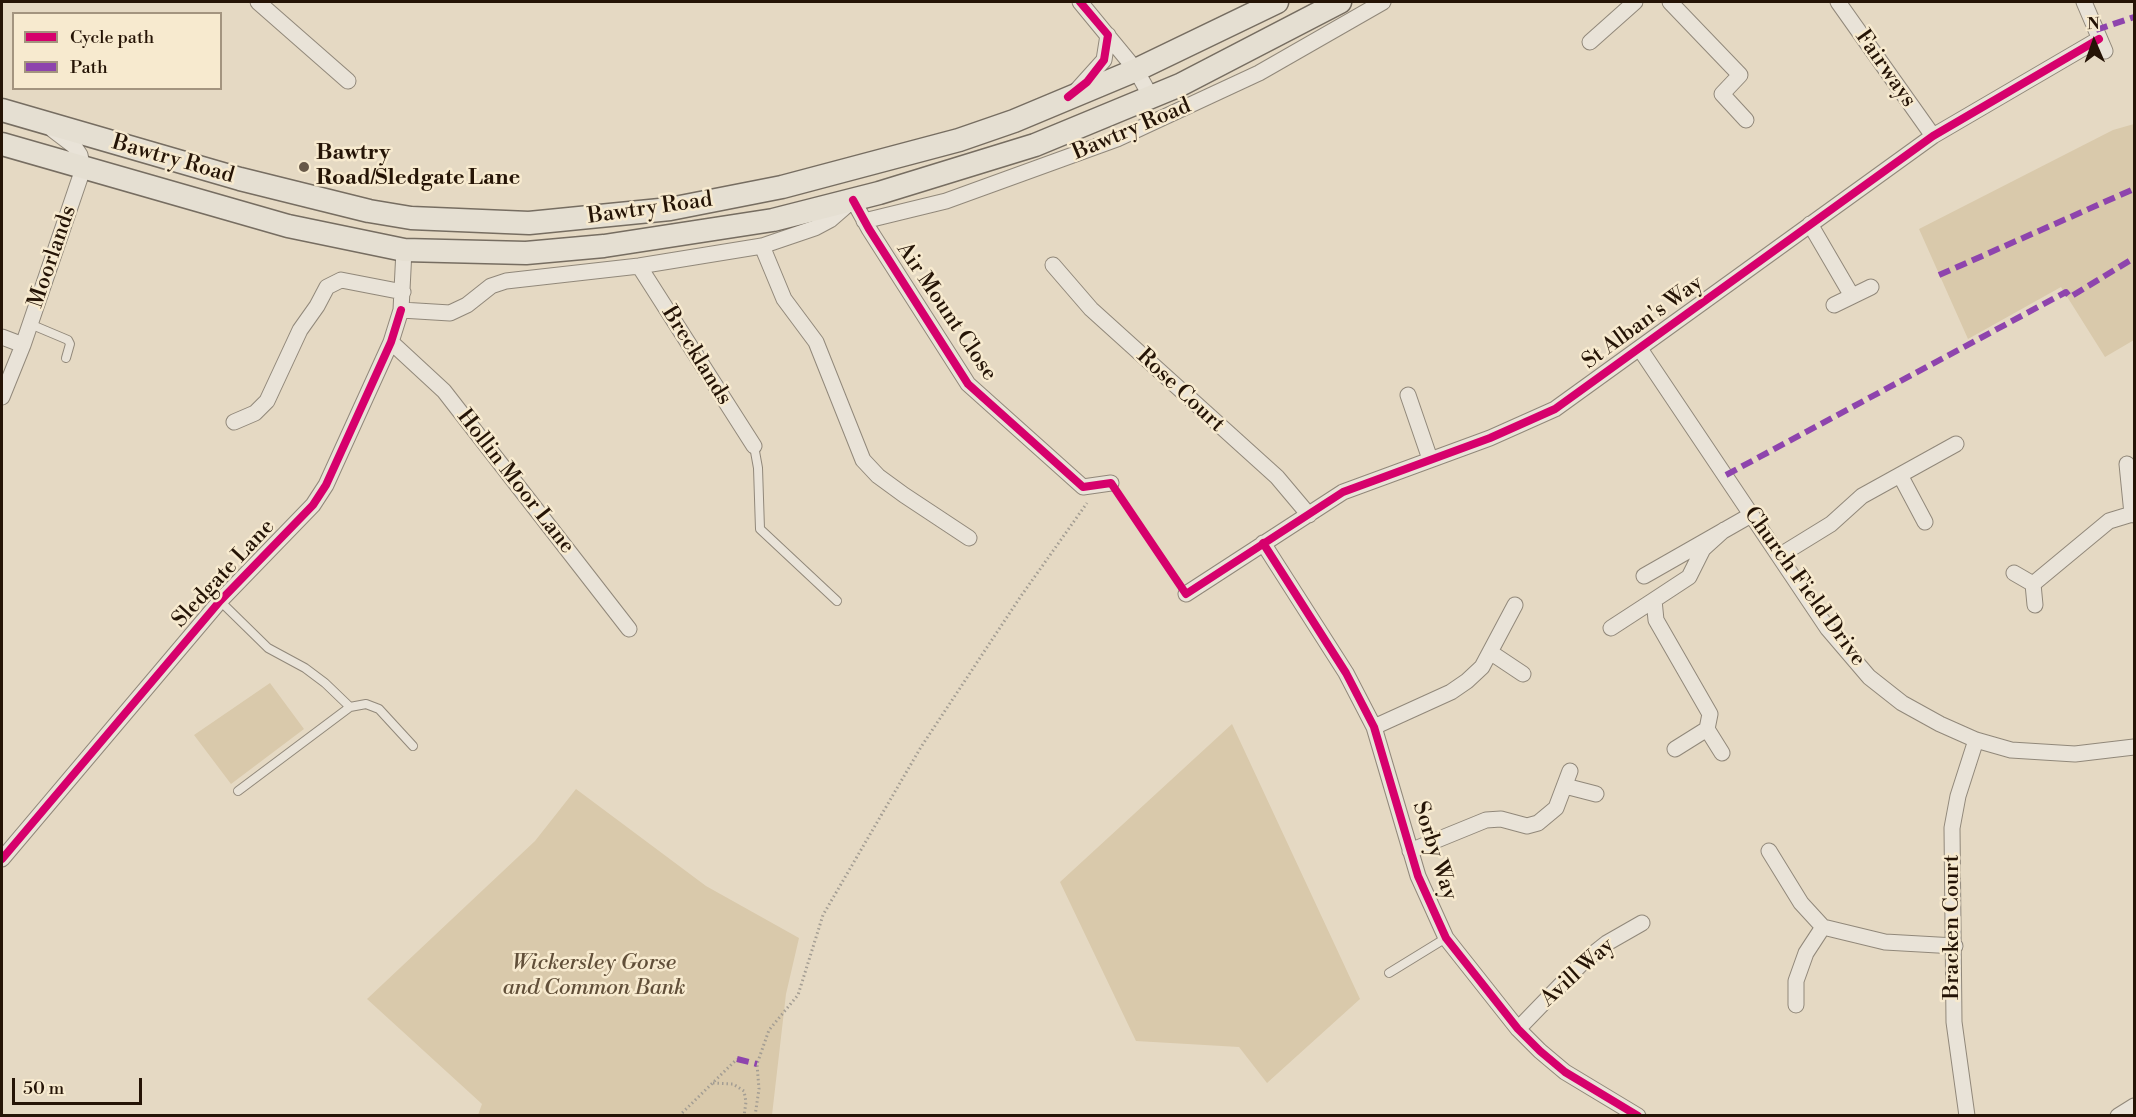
<!DOCTYPE html>
<html>
<head>
<meta charset="utf-8">
<style>
  body { margin:0 }
  #map { position:relative; width:2136px; height:1117px; overflow:hidden; background:#e5d9c3; font-family:"Libre Bodoni",serif }
  canvas { display:block }
  .frame { position:absolute; inset:0; border:3px solid #251406; pointer-events:none }
  .legend { position:absolute; left:12px; top:12px; width:210px; height:78px; box-sizing:border-box; background:#f7eacf; border:2px solid #a3947f; margin:0; padding:8px 10px; list-style:none; font-size:18px; color:#251406 }
  .legend li { display:flex; align-items:center; gap:12px; height:30px }
  .legend b { width:30px; border:2px solid #a3947f }
  .north { position:absolute; left:2064px; top:12px; width:60px; height:60px; -webkit-text-stroke:4px #f7eacf; paint-order:stroke; rotate:358deg; font-size:16px; font-weight:700; line-height:24px; text-align:center; color:#251406 }
  .north::after { content:''; display:block; margin:auto; width:21px; height:27px; background:#251406; clip-path:polygon(50% 0,100% 100%,50% 72%,0 100%) }
  .scale { position:absolute; left:12px; top:1078px; width:130px; height:27px; box-sizing:border-box; border:3px solid #251406; border-top:0; padding-left:8px; font-size:18px; line-height:21px; white-space:nowrap; color:#251406; -webkit-text-stroke:4px #f7eacf; paint-order:stroke }
</style>
</head>
<body>
<div id="map">
<canvas width="2136" height="1117"></canvas>
<div class="frame"></div>
<ul class="legend">
<li><b style="height:8px;background:#d6006c"></b>Cycle path</li>
<li><b style="height:8px;background:#8e44ad"></b>Path</li>
</ul>
<div class="north">N</div>
<div class="scale">50 m</div>
</div>
<script>
const g = document.querySelector('canvas').getContext('2d');
g.lineJoin = 'round';
function paint(path, color) { g.fillStyle = color; g.fill(path, 'evenodd'); }
const poly = rows => new Path2D(rows.map(r => 'M' + r).join(''));
function trace(path, color, width, dash) { g.strokeStyle = color; g.lineWidth = width; g.lineCap = dash ? 'butt' : 'round'; g.setLineDash(dash || []); g.stroke(path); }
function label(font, color, halo, rows, align = 'center') {
  g.font = font + ' "Libre Bodoni",serif'; g.lineWidth = 5; g.setLineDash([]); g.textBaseline = 'middle'; g.strokeStyle = halo; g.fillStyle = color; for (const [text, x, y, turn = 0] of rows) {
    g.save(); g.translate(x, y); g.rotate((+turn || 0) * Math.PI / 180); g.textAlign = isNaN(turn) ? turn : align; if (halo) g.strokeText(text, 0, 0); g.fillText(text, 0, 0); g.restore();
  }
}
paint(poly([
  [2134,124,2134,340,2105,357,2061,287,1968,339,1919,229,2113,130],
  [270,683,304,729,231,784,194,735],
  [1232,724,1360,999,1267,1083,1239,1047,1136,1041,1060,882],
  [576,789,706,886,799,938,786,994,772,1115,478,1115,482,1104,367,999,535,841]
]), '#d9c9ab');
const service = poly([
  [30,324,68,340,70,344,66,358],
  [754,446,758,468,760,529,837,601],
  [220,601,268,648,305,668,325,683,350,707],
  [238,791,350,707,366,704,379,709,413,746],
  [1389,973,1446,938]
]);
const minor = poly([
  [258,2,348,81],
  [1080,2,1136,70,1151,97],
  [1670,2,1740,75,1722,94,1746,120],
  [1838,2,1933,136],
  [2084,2,2105,51],
  [1590,42,1635,2],
  [1077,90,1104,60,1108,35],
  [864,221,946,201,1117,139,1259,73,1383,2],
  [1810,224,1852,296],
  [762,246,784,299,816,342,863,460,878,476,904,495,969,538],
  [404,250,401,310,450,313,467,305,491,286,506,281,639,266,762,246,815,228,830,220,853,200,869,229,968,384,1083,487,1111,483],
  [1053,265,1091,309,1277,477,1309,515],
  [639,266,754,446],
  [1834,305,1871,287],
  [2,337,23,345],
  [391,342,444,391,629,629],
  [1640,349,1828,629,1869,677,1902,703,1940,724,1976,740,2011,750,2075,754,2134,747],
  [1408,395,1430,459],
  [2,397,23,345,83,169,80,155,74,146,53,130],
  [234,422,255,413,267,401,300,330,317,306,327,287,341,280,403,292],
  [2127,464,2132,514,2134,515],
  [1900,475,1925,522],
  [1263,543,1346,673,1374,727,1418,876,1446,938,1518,1029,1540,1051,1565,1072,1638,1116],
  [1779,556,1831,524,1862,496,1956,444],
  [2014,573,2033,584,2035,605],
  [1644,576,1751,515],
  [2033,584,2109,521,2132,514],
  [1186,594,1343,492,1490,438,1555,409,1933,136,2099,39],
  [1611,628,1654,600],
  [1490,652,1523,674],
  [1374,727,1451,692,1467,681,1482,667,1515,605],
  [1707,729,1722,753],
  [1675,749,1707,729,1710,714,1656,620,1654,600,1689,577,1703,549,1724,530],
  [1565,786,1596,794],
  [1410,851,1486,820,1501,819,1527,826,1538,823,1556,808,1570,771],
  [1769,851,1801,903,1823,927,1885,942,1955,946],
  [2,859,220,601,313,505,326,485,391,342,401,310],
  [1796,1005,1796,981,1806,953,1823,927],
  [1518,1029,1583,962,1607,943,1642,923],
  [1967,1116,1954,1022,1952,828,1958,796,1976,740],
  [2118,1116,2134,1106]
]);
const primary = poly([
  [2,110,240,179,369,211,411,218,529,223,670,209,782,187,959,140,1014,121,1136,70,1277,2],
  [2,144,288,226,404,250,526,253,604,246,773,220,879,193,1035,145,1180,85,1340,2]
]);
trace(service, '#91887a', 10);
trace(minor, '#91887a', 17);
trace(primary, '#766d61', 25);
trace(poly([
  [713,1083,733,1084,744,1091,746,1102,744,1116],
  [679,1116,737,1059],
  [755,1116,759,1089,757,1064,769,1030,798,995,823,915,921,747,1021,596,1087,503]
]), '#a39d93', 3, [1.5, 3]);
trace(service, '#e9e3d8', 8);
trace(minor, '#e9e3d8', 15);
trace(primary, '#e5dfd2', 22);
trace(poly([
  [2096,30,2134,17],
  [1939,275,2134,189],
  [1726,475,2066,292,2070,297,2134,258],
  [737,1059,757,1064]
]), '#8e44ad', 6, [12, 6]);
trace(poly([
  [1068,97,1087,82,1104,60,1108,35,1080,2],
  [853,200,869,229,968,384,1083,487,1111,483,1186,594,1343,492,1490,438,1555,409,1933,136,2099,39],
  [1263,543,1346,673,1374,727,1418,876,1446,938,1518,1029,1540,1051,1565,1072,1638,1116],
  [2,859,220,601,313,505,326,485,391,342,401,310]
]), '#d6006c', 8);
for (const [x, y, r, color] of [
  [304,167,6,"#685948"]
]) { const dot = new Path2D(); dot.arc(x, y, r, 0, 2 * Math.PI); g.fillStyle = color; g.fill(dot); trace(dot, '#f7eacf', 2); }
label('22px', '#251406', '#f7eacf', [
  ["Fairways",1885,69,55],
  ["Bawtry Road",1132,130,-23],
  ["Bawtry Road",173,160,16],
  ["Bawtry Road",650,209,-8],
  ["Moorlands",53,257,-71],
  ["Air Mount Close",946,312,56],
  ["St Alban's Way",1643,323,-36],
  ["Brecklands",696,356,58],
  ["Rose Court",1180,391,43],
  ["Hollin Moor Lane",515,482,52],
  ["Sledgate Lane",224,574,-47],
  ["Church Field Drive",1804,587,54],
  ["Sorby Way",1434,851,72],
  ["Bracken Court",1953,927,-90],
  ["Avill Way",1578,973,-42]
]);
label('bold 22px', '#251406', '#f7eacf', [
  ["Bawtry",316,154],
  ["Road/Sledgate Lane",316,179]
], 'left');
label('italic 22px', '#614f39', '#f7eacf', [
  ["Wickersley Gorse",594,964],
  ["and Common Bank",594,989]
]);
</script>
</body>
</html>
